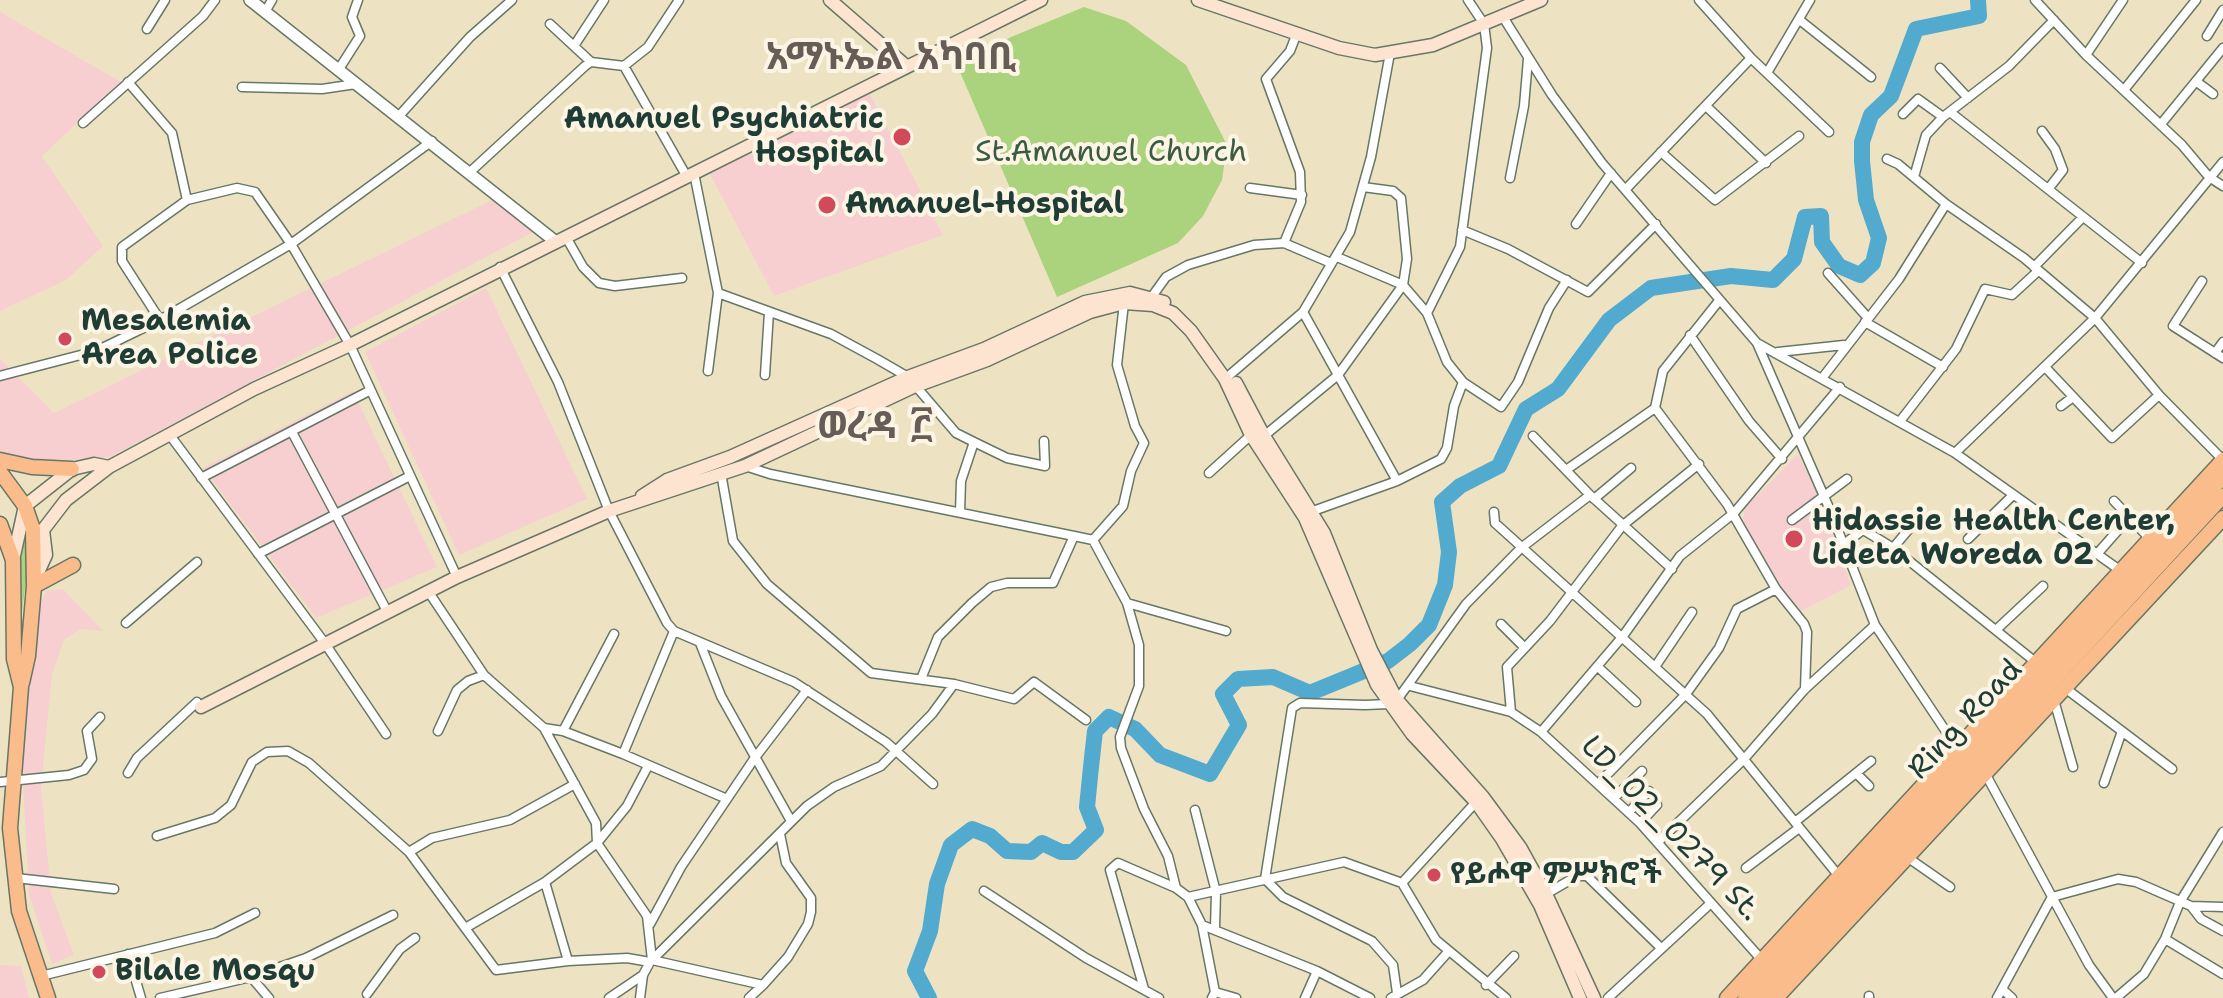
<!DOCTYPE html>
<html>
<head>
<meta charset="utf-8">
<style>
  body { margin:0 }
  canvas { display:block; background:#ede3c3 }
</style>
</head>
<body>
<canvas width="2223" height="998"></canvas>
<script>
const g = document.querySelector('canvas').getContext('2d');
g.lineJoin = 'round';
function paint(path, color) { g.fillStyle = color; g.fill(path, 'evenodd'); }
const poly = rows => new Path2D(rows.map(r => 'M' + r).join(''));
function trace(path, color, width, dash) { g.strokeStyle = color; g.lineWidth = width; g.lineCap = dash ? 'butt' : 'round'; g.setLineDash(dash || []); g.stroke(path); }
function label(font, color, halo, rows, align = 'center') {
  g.font = font + ' "Shantell Sans","Noto Sans Ethiopic",sans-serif'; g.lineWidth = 8; g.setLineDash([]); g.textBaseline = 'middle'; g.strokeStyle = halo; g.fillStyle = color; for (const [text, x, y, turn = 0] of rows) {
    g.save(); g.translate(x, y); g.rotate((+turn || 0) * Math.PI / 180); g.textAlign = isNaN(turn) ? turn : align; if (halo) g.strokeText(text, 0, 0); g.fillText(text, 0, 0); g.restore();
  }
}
paint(poly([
  [0,12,121,82,42,156,103,246,66,280,0,311],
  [870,94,943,235,774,296,710,174],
  [492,200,535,231,110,457,43,463,0,456,0,359,54,413],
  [486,288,587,499,459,555,365,352],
  [353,391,437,567,316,618,203,468],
  [1798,454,1818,494,1851,585,1801,611,1780,594,1743,520,1745,508],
  [63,589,103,631,81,629,64,640,52,674,41,786,51,893,74,955,52,964,29,895,23,784,26,641,46,591],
  [0,965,21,966,29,998,0,998]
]), '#f7cfd1');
paint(poly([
  [1084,7,1126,21,1186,65,1227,145,1222,180,1203,216,1178,243,1057,297,957,65,1011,37],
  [25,532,32,533,18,644,17,590,20,543]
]), '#abd27d');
trace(poly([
  [929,998,915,971,930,931,937,884,951,845,972,829,990,836,1007,851,1031,852,1042,843,1061,852,1073,852,1096,830,1087,807,1091,767,1095,731,1109,717,1135,729,1160,755,1210,774,1239,725,1223,694,1238,679,1273,677,1310,693,1388,661,1410,644,1429,625,1445,585,1449,552,1442,502,1460,486,1499,466,1526,409,1558,389,1609,320,1651,288,1731,276,1773,280,1794,259,1805,217,1821,216,1822,242,1839,266,1860,275,1873,263,1879,238,1866,200,1862,161,1862,142,1871,115,1891,96,1916,29,1979,16,1978,0]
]), '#52aacf', 16);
const minor = poly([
  [679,0,648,47,624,66,687,177],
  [1699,0,1751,58,1829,132],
  [2035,0,2086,55,2182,145,2209,177,2223,186],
  [265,12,272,0],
  [1503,17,1552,95,1602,163,1757,343,1830,510,1875,625,1957,748],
  [1801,21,1871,77],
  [550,24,591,62],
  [147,29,165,0],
  [2207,36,2223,10],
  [574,46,604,0],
  [2086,55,2123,0],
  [1940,68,1968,98],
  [339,69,360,36,352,17,358,0],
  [1767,73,1810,0],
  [128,82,172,133,187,200],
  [2197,82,2213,94],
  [242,87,322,89,356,84],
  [2124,90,2196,0],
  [1706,106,1766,163],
  [1950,112,2142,263],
  [1903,114,1918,99,1943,117],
  [399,116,470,37,512,0],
  [83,123,203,16,215,0],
  [2161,124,2223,48],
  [2042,131,2055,149,2063,170,2049,188],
  [1661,152,1715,200,1799,136],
  [1887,159,1898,164,1946,204,2024,258,2095,318,2159,395,2223,460],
  [470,172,585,66,591,62,624,66],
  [694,173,718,293,831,334,877,359,908,377,956,433,974,442,961,481,960,512],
  [1914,177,1926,135,1943,117,2009,66,2054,20],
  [1510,178,1524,106,1528,59],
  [1250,188,1302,195],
  [1626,189,1751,58],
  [1576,224,1611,173],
  [1462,230,1508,249,1588,292,1656,224],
  [566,237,583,267,599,283,615,286,682,278],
  [1284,243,1301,202,1300,172,1266,79,1290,51,1297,33],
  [1337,257,1403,285,1427,313,1447,362,1463,382,1501,407,1518,382,1549,308,1567,280],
  [500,267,558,382,609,511,667,623,674,631,794,682,886,742,933,784],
  [2034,267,2083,217],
  [1828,273,1868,318],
  [2202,281,2173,326,2223,358],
  [1148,302,1166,277,1188,265,1254,245,1284,243,1331,263],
  [1303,312,1397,481],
  [1427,313,1460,247,1487,48,1484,24,1468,0],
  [160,320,122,261,122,247,187,200,237,188,255,192,291,244,350,345,457,577],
  [1865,322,1943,367],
  [1690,335,1749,421,1782,459],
  [1757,343,1955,453,2121,571],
  [1778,352,1844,345],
  [2215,353,2223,342],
  [2045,367,2112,438,2159,395],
  [708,371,718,293],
  [765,375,769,312],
  [0,376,96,351,160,320,291,244,432,141],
  [1823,377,1899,279,1946,204],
  [1225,379,1303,312,1350,232,1371,157,1390,53],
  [2061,406,2073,397],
  [1655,408,1727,504,1776,589,1804,624,1807,632,1805,689],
  [1901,420,1956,349,1985,289,2012,295,2037,272],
  [292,432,387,611],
  [169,434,324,642,386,734],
  [1264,436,1338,375,1403,285,1407,259,1401,198,1393,191,1363,187],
  [1533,436,1590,495,1672,569],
  [974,442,1007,458,1045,466,1044,441],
  [1955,453,2095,318,2223,162],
  [745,466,770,474,1074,536,1053,583,1007,583,991,587,972,603,938,637,921,679],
  [1566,470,1655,408,1663,371,1718,302],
  [1209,473,1251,435],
  [201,478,369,391],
  [1594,499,1631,468],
  [2114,501,2150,539],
  [1831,510,1893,548,2038,664],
  [1313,511,1397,481,1441,459,1447,448,1454,406,1463,382],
  [1494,512,1495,523,1707,714,1838,875],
  [1792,520,1847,479],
  [1074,536,1093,540,1127,603,1226,631],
  [1968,539,2013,495],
  [1093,540,1123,506,1131,471,1144,443,1135,426,1117,365,1124,303],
  [1844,544,1864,529],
  [1893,548,1915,522],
  [258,554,410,476],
  [2097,554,2119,529],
  [428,591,484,675,544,728,563,731,623,754,727,799],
  [1127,603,1139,645,1139,686,1120,737,1121,748,1144,809,1168,856,1176,888,1188,897,1202,925,1215,992,1212,998],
  [126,623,197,562],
  [1501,624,1523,646],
  [1997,629,2043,586],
  [700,643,721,696,791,821],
  [1598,667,1636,702],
  [1655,667,1692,612],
  [954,684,1014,699,1034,682,1086,720],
  [1410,686,1511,712,1541,732,1640,823,1761,959],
  [2065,688,2172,769],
  [2054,700,2073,767],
  [1511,712,1507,667,1550,621,1622,526,1699,464],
  [544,728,596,823,597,843,647,916,652,960,763,985,749,998],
  [438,731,457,690,468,681,484,675],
  [563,731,614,634],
  [1541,732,1623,636,1680,556,1734,513,1840,387],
  [623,754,674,631],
  [128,773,137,758,197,702],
  [1985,773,2089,965,2113,998],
  [1857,774,1869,786],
  [0,782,69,775,84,770,92,759,87,731,100,717],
  [1599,783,1686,694,1719,648,1737,609,1776,589],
  [2104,783,2122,731],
  [1614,798,1642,771],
  [1476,802,1402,883,1436,940,1506,998],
  [1195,810,1216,892,1215,928],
  [1629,812,1649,791],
  [1795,822,1871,761],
  [1640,823,1657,805],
  [157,836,215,818,231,805,252,762,267,752,288,751,309,763,409,852,496,970,568,961,627,958,650,962],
  [1658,842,1745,758,1805,689,1875,625],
  [409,852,432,838,510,820,575,784],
  [1907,857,1950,887],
  [1746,868,1799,828],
  [16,878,114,889],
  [545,882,568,961],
  [984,891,1086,958,1159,998],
  [1546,894,1577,876,1587,876,1660,947],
  [1188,897,1344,862,1402,883],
  [2191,906,2201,919,2223,931],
  [650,924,681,867,754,759,807,690],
  [1202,925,1317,971],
  [467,927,545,882,597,843,627,806,648,766],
  [2165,939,2223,974],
  [128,954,141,998],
  [41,976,215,933,255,913],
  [251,977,269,998],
  [763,985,788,957,808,924,811,912,811,898,786,863,780,834],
  [1486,985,1514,956],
  [1144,989,1110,870,1118,863,1176,888],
  [2002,989,2012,998],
  [1215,992,1236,998],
  [1397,993,1393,965,1372,941,1283,897,1265,879,1292,708,1300,703,1365,705,1389,704,1397,700,1466,604,1521,548,1590,495],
  [367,994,400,949,415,938],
  [160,998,251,977,306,958,393,915],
  [609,998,643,975,650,962,807,806,834,787,881,766,932,714,954,684,871,673,767,584,733,541,721,473],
  [640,998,643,975],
  [1305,998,1317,971,1370,998],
  [1391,998,1423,980,1448,952],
  [1608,998,1711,903],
  [1869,998,1869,996],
  [1997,998,2052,897,2118,879,2136,882,2191,906,2223,907],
  [2116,998,2144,974,2165,939,2180,902,2223,832]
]);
const tertiary = poly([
  [250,0,556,242]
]);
const secondary = poly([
  [830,0,906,66],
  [1198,0,1339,48,1375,55,1433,45,1541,0],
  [1236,383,1264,436,1324,533,1371,650,1397,700,1483,797,1520,847,1546,894,1594,998],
  [642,496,667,480,730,457,908,377,984,349,1085,302,1130,293,1164,302],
  [13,560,25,506,72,469,94,464,109,467],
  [34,581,46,555,43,530,66,500,109,467,254,389,350,345,1041,0],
  [201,707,457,577,609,511,745,466,913,387,987,360,1090,312,1124,303,1153,305,1173,313,1191,331,1225,379,1251,435,1305,518,1377,685,1412,734,1476,802,1502,839,1540,905,1580,998]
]);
const primary = poly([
  [0,460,32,467,72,469],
  [0,472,25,506,33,529,34,586,28,656,22,683],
  [0,524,13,560,14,659,21,687,10,828,19,911,48,998],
  [34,586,73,565],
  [1727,998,2223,460],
  [1776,998,2223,518]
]);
const trunk = poly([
  [1745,998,2223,477],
  [1761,998,2223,496]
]);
trace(minor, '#677766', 11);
trace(tertiary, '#677766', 14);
trace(secondary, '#677766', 15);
trace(primary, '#677766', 17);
trace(trunk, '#677766', 17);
trace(minor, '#fff', 8);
trace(tertiary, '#fff', 11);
trace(secondary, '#fde4d0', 12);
trace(primary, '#f9bc8a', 14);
trace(trunk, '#f9bc8a', 14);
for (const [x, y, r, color] of [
  [902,137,10,"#d1495b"],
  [827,205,10,"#d1495b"],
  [65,339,8,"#d1495b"],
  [1794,539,10,"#d1495b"],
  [1434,875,8,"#d1495b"],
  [99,972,8,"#d1495b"]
]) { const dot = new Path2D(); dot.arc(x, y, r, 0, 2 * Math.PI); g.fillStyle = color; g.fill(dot); trace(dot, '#fcf5e5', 3); }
label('bold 30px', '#1f3d34', '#fcf5e5', [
  ["Amanuel Psychiatric",884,120,"right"],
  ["Hospital",884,154,"right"],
  ["Amanuel-Hospital",845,205],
  ["Mesalemia",81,322],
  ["Area Police",81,356],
  ["Hidassie Health Center,",1812,522],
  ["Lideta Woreda 02",1812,556],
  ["የይሖዋ ምሥክሮች",1450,875],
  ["Bilale Mosqu",115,972]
], 'left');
label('30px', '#3b5b43', '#fcf5e5', [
  ["St.Amanuel Church",1111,153]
]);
label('30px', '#1f3d34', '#fcf5e5', [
  ["Ring Road",1966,720,-47],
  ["LD_02_0279 St.",1670,829,46]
]);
label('bold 38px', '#675c56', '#fcf5e5', [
  ["አማኑኤል አካባቢ",891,59],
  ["ወረዳ ፫",875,428]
]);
</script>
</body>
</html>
